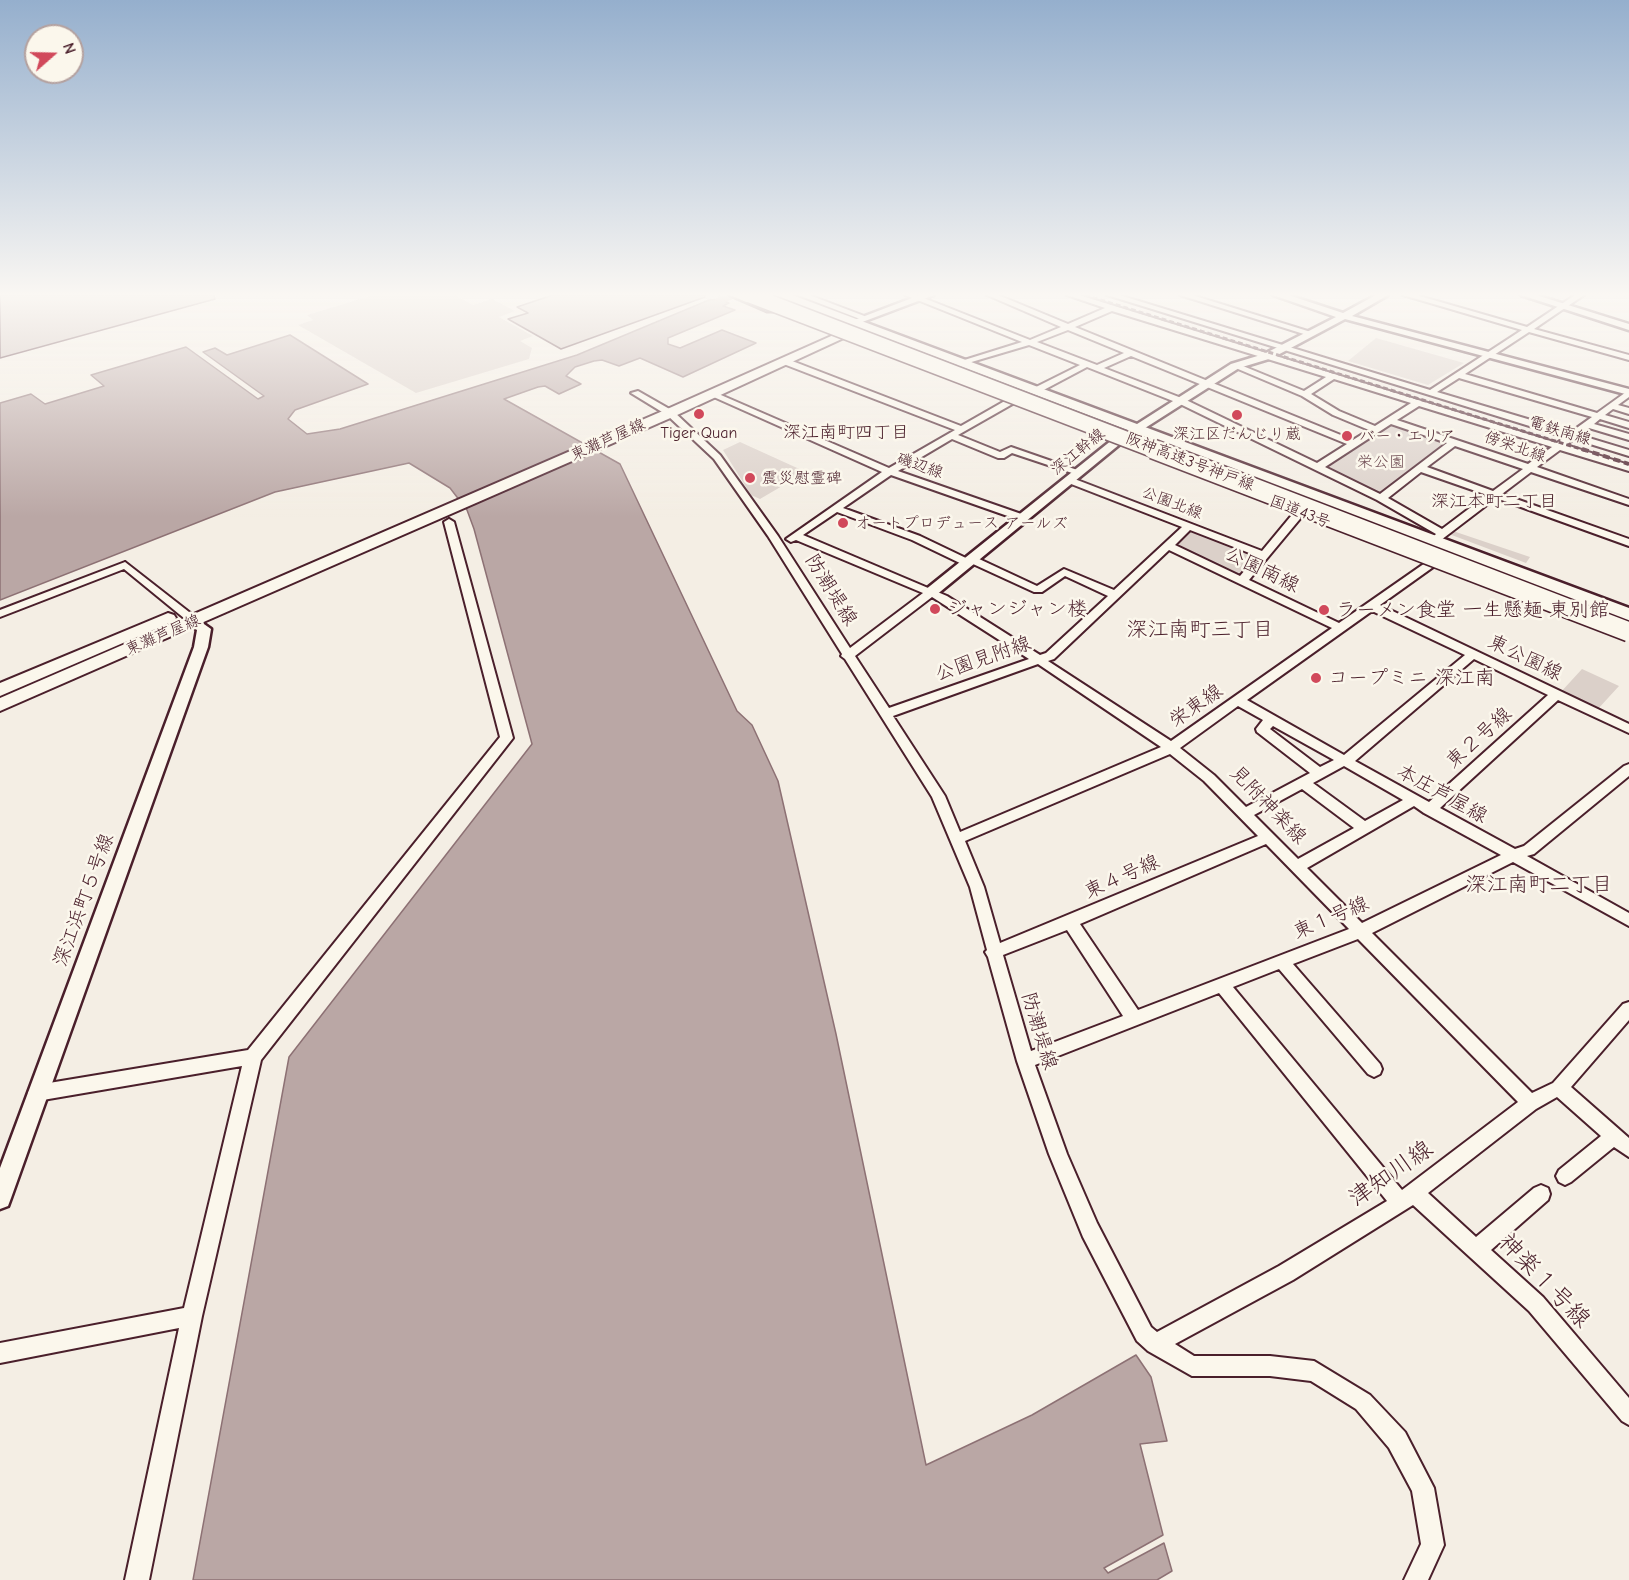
<!DOCTYPE html>
<html>
<head>
<meta charset="utf-8">
<style>
  body { margin:0 }
  #map { position:relative; width:1629px; height:1580px; overflow:hidden; background:#f4eee4; font-family:"Comic Neue",sans-serif }
  canvas { display:block }
  .north { position:absolute; left:24px; top:24px; width:60px; height:60px; box-sizing:border-box; background:#fbf7ec; border:2px solid #b4a19f; border-radius:50%; rotate:70deg; font-size:16px; font-weight:700; line-height:24px; text-align:center; color:#4a1f2b }
  .north::after { content:''; display:block; margin:auto; width:21px; height:27px; background:#d1495b; clip-path:polygon(50% 0,100% 100%,50% 72%,0 100%) }
</style>
</head>
<body>
<div id="map">
<canvas width="1629" height="1580"></canvas>
<div class="north">N</div>
</div>
<script>
const g = document.querySelector('canvas').getContext('2d');
g.lineJoin = 'round';
function paint(path, color) { g.fillStyle = color; g.fill(path, 'evenodd'); }
const poly = rows => new Path2D(rows.map(r => 'M' + r).join(''));
function trace(path, color, width, dash) { g.strokeStyle = color; g.lineWidth = width; g.lineCap = dash ? 'butt' : 'round'; g.setLineDash(dash || []); g.stroke(path); }
function label(font, color, halo, rows, align = 'center') {
  g.font = font + ' "Comic Neue","Klee One",sans-serif'; g.lineWidth = 5; g.setLineDash([]); g.textBaseline = 'middle'; g.strokeStyle = halo; g.fillStyle = color; for (const [text, x, y, turn = 0] of rows) {
    g.save(); g.translate(x, y); g.rotate((+turn || 0) * Math.PI / 180); g.textAlign = isNaN(turn) ? turn : align; if (halo) g.strokeText(text, 0, 0); g.fillText(text, 0, 0); g.restore();
  }
}
paint(poly([
  [374,295,455,295,473,305,492,299,515,311,499,317,533,336,520,341,532,348,529,359,416,393,298,325,313,320,307,315],
  [1376,338,1464,363,1428,385,1348,361],
  [1392,425,1449,442,1381,494,1330,469,1329,465],
  [740,442,806,472,760,499,751,495,723,450],
  [1196,531,1252,553,1255,557,1241,574,1235,573,1181,548,1178,542,1190,532],
  [1453,531,1530,557,1526,563,1449,534],
  [1582,669,1619,686,1597,710,1560,693]
]), '#dbd0c9');
const water = poly([
  [719,299,729,303,723,306,735,310,668,338,668,344,680,348,722,330,756,343,683,377,640,358,619,366,602,360,594,361,575,367,566,376,581,384,559,394,545,386,538,387,504,399,620,464,737,711,752,725,778,781,836,1034,926,1465,1032,1415,1136,1355,1151,1377,1167,1441,1140,1444,1163,1535,1104,1568,1108,1573,1164,1543,1172,1571,1157,1580,193,1580,289,1057,532,744,474,529,467,510,450,488,409,463,275,492,0,600,0,403,31,394,45,404,104,386,91,375,186,347,258,399,264,396,203,352,215,348,227,355,290,335,368,384,295,410,288,419,307,434,340,429,577,355,709,300,719,299]
]);
paint(water, '#baa7a5');
trace(water, '#8d7174', 1.5);
paint(poly([
  [720,295,740,295,722,304,715,300,720,295]
]), '#baa7a5');
const building = poly([
  [0,295,214,295,215,299,0,358,0,295],
  [553,295,705,295,705,297,561,349,508,319,528,313,517,307,553,295]
]);
paint(building, '#cabbb6');
trace(building, '#4a1f2b', 1.5);
const minor = poly([
  [798,295,809,295,867,317,860,319,798,295],
  [905,295,916,295,1030,340,1061,327,987,295,998,295,1068,324,1105,308,1067,295,1079,295,1557,443,1565,437,1107,295,1119,295,1430,390,1522,330,1403,295,1416,295,1527,327,1575,295,1584,295,1534,329,1629,355,1629,360,1529,332,1465,374,1597,413,1629,390,1629,397,1618,405,1629,408,1629,414,1613,409,1605,415,1629,422,1629,428,1600,419,1594,424,1629,434,1629,440,1589,428,1579,435,1629,450,1629,456,1574,439,1566,445,1629,465,1629,471,1560,450,1537,467,1629,499,1629,505,1531,472,1502,494,1629,539,1629,546,1496,498,1441,540,1433,540,1432,538,1436,534,1377,500,1178,403,1087,367,1038,393,1032,393,1032,389,1080,365,1029,345,958,366,958,362,1022,342,905,295],
  [1112,311,1326,377,1304,391,1238,364,1231,366,1302,396,1333,415,1369,430,1353,440,1075,327,1112,311],
  [1068,330,1124,353,1097,365,1037,342,1068,330],
  [1131,356,1347,444,1317,463,1184,399,1104,368,1131,356],
  [1459,378,1592,417,1571,432,1437,392,1459,378],
  [1334,379,1411,403,1375,426,1339,411,1311,394,1334,379],
  [1419,406,1552,447,1528,464,1397,420,1419,406],
  [1391,424,1447,443,1380,494,1325,467,1391,424],
  [1455,446,1523,469,1493,491,1427,467,1455,446],
  [1421,472,1487,495,1442,529,1388,498,1421,472],
  [1180,295,1192,295,1314,333,1307,335,1180,295],
  [781,359,787,359,961,426,1010,398,1016,398,1016,402,958,435,1000,452,1011,447,1083,472,1075,474,1012,453,1004,458,998,458,952,439,898,471,1027,516,1027,520,1019,520,891,475,843,508,920,536,968,559,977,558,1037,586,1064,569,1114,590,1182,527,1066,482,1066,478,1072,478,1262,551,1296,510,1304,510,1304,514,1249,580,1339,623,1428,561,1436,561,1436,565,1380,605,1629,724,1629,733,1558,700,1440,808,1515,849,1524,846,1624,766,1629,764,1629,776,1534,854,1527,856,1629,913,1629,926,1513,862,1372,933,1532,1093,1553,1083,1623,1004,1629,1002,1629,1020,1571,1087,1629,1138,1629,1157,1614,1147,1571,1182,1565,1185,1559,1182,1556,1176,1559,1170,1601,1136,1557,1097,1536,1109,1428,1193,1476,1237,1534,1188,1541,1185,1548,1188,1550,1194,1548,1200,1491,1250,1543,1297,1629,1398,1629,1425,1622,1421,1529,1311,1413,1205,1293,1280,1175,1344,1194,1356,1270,1356,1314,1361,1370,1395,1405,1432,1434,1488,1444,1545,1428,1580,1404,1580,1421,1544,1412,1491,1389,1448,1356,1409,1311,1381,1270,1376,1192,1376,1148,1351,1137,1341,1083,1237,1049,1154,1017,1061,988,957,985,952,987,950,970,887,932,797,845,659,841,656,842,654,768,536,714,459,667,415,631,393,638,391,673,411,720,455,778,536,850,648,923,593,796,540,791,542,786,539,882,472,707,394,714,392,889,468,955,430,781,363,781,359],
  [837,512,912,540,964,565,973,564,1034,592,1042,592,1065,576,1108,596,1046,653,1040,655,947,596,803,535,837,512],
  [1190,530,1257,556,1240,576,1175,545,1190,530],
  [1169,550,1332,628,1171,741,1048,661,1054,659,1169,550],
  [932,597,1029,659,889,708,855,656,932,597],
  [1372,611,1465,655,1344,755,1247,700,1372,611],
  [1474,659,1548,695,1429,802,1355,761,1474,659],
  [1038,664,1161,747,960,832,945,796,893,716,1038,664],
  [1238,706,1263,720,1256,729,1257,732,1310,773,1246,807,1214,775,1180,748,1238,706],
  [1273,726,1334,760,1320,767,1270,729,1273,726],
  [1170,754,1204,781,1258,836,1000,943,984,887,965,841,1170,754],
  [1344,766,1403,800,1365,821,1313,783,1344,766],
  [1302,789,1354,828,1298,859,1254,815,1302,789],
  [1414,806,1424,813,1501,855,1362,923,1307,868,1414,806],
  [1266,844,1349,929,1138,1010,1080,924,1266,844],
  [1067,930,1123,1016,1031,1051,1003,955,1067,930],
  [1358,939,1518,1102,1402,1190,1233,987,1279,969,1368,1074,1374,1077,1380,1074,1382,1069,1380,1064,1293,964,1358,939],
  [1219,993,1387,1201,1279,1266,1157,1332,1151,1327,1097,1223,1067,1154,1035,1065,1219,993],
  [449,519,454,522,513,738,261,1060,202,1316,149,1580,125,1580,179,1328,0,1363,0,1343,184,1308,242,1066,37,1101,31,1098,28,1093,31,1088,37,1085,248,1050,500,737,444,522,449,519],
  [125,562,198,619,198,623,190,623,124,569,0,617,0,610,125,562]
]);
const tertiary = poly([
  [920,295,934,295,857,324,849,322,920,295],
  [1273,295,1288,295,1343,313,1376,295,1388,295,1352,316,1629,389,1629,395,1345,319,1272,358,1239,368,1120,444,935,596,925,596,925,590,1112,440,1231,364,1264,354,1336,317,1273,295],
  [1521,295,1536,295,1629,324,1629,330,1521,295],
  [194,617,211,629,208,647,11,1198,8,1206,0,1209,0,1168,194,647,197,630,187,621,194,617]
]);
const secondary = poly([
  [854,319,860,322,846,337,675,416,0,711,0,698,665,410,838,333,854,319],
  [168,613,174,615,176,618,174,621,0,696,0,683,168,613]
]);
const trunk = poly([
  [730,295,749,295,777,308,775,311,767,311,730,295],
  [773,295,792,295,1629,608,1629,621,773,295]
]);
trace(minor, '#4a1f2b', 4);
trace(tertiary, '#4a1f2b', 5);
trace(secondary, '#4a1f2b', 4);
trace(trunk, '#4a1f2b', 5);
paint(minor, '#fbf7ec');
paint(tertiary, '#fbf7ec');
paint(secondary, '#fbf7ec');
paint(trunk, '#fbf7ec');
trace(poly([
  [1085,295,1587,451]
]), '#4a1f2b', 3, [5, 3]);
trace(poly([
  [1582,449,1629,464]
]), '#4a1f2b', 4, [7, 4]);
const motorwayBridgeFar1 = poly([
  [750,295,1157,451]
]);
const motorwayBridge = poly([
  [1153,449,1629,632]
]);
trace(motorwayBridgeFar1, '#4a1f2b', 18, []);
trace(motorwayBridge, '#4a1f2b', 22, []);
trace(motorwayBridgeFar1, '#fbf7ec', 15);
trace(motorwayBridge, '#fbf7ec', 19);
const sky = g.createLinearGradient(0, 0, 0, 517);
sky.addColorStop(0, '#95afcd');
sky.addColorStop(0.57, '#faf7f3');
sky.addColorStop(1, '#faf7f300');
g.fillStyle = sky;
g.fillRect(0, 0, 1629, 517);
for (const [x, y, r, color] of [
  [699,414,6,"#d1495b"],
  [1237,415,6,"#d1495b"],
  [1347,436,6,"#d1495b"],
  [750,478,6,"#d1495b"],
  [843,523,6,"#d1495b"],
  [935,609,6,"#d1495b"],
  [1324,610,6,"#d1495b"],
  [1316,678,6,"#d1495b"]
]) { const dot = new Path2D(); dot.arc(x, y, r, 0, 2 * Math.PI); g.fillStyle = color; g.fill(dot); trace(dot, '#fbf7ec', 2); }
label('16px', '#4a1f2b', '#fbf7ec', [
  ["電鉄南線",1560,431,17],
  ["東灘芦屋線",608,440,-24],
  ["傍栄北線",1515,447,19],
  ["深江幹線",1078,452,-39],
  ["阪神高速3号神戸線",1190,462,21],
  ["磯辺線",920,466,19],
  ["公園北線",1172,503,21],
  ["国道43号",1300,512,21],
  ["東灘芦屋線",163,635,-23]
]);
label('16px', '#4a1f2b', '#fbf7ec', [
  ["Tiger Quan",699,433,"center"],
  ["深江区だんじり蔵",1237,434,"center"],
  ["バー・エリア",1359,436],
  ["震災慰霊碑",762,478],
  ["オートプロデュース アールズ",855,523]
], 'left');
label('16px', '#6e4b52', '#fbf7ec', [
  ["栄公園",1381,462]
]);
label('18px', '#4a1f2b', '#fbf7ec', [
  ["深江南町四丁目",846,433],
  ["深江本町二丁目",1494,502]
]);
label('20px', '#4a1f2b', '#fbf7ec', [
  ["公園南線",1262,570,26],
  ["防潮堤線",831,590,58],
  ["東公園線",1525,658,26],
  ["公園見附線",983,659,-19],
  ["栄東線",1196,706,-35],
  ["東２号線",1479,738,-42],
  ["本庄芦屋線",1442,794,29],
  ["見附神楽線",1268,805,46],
  ["東４号線",1122,877,-24],
  ["深江浜町５号線",84,900,-70],
  ["東１号線",1331,918,-23],
  ["防潮堤線",1039,1031,73]
]);
label('20px', '#4a1f2b', '#fbf7ec', [
  ["ジャンジャン楼",947,609],
  ["ラーメン食堂 一生懸麺 東別館",1336,610],
  ["コープミニ 深江南",1328,678]
], 'left');
label('21px', '#4a1f2b', '#fbf7ec', [
  ["深江南町三丁目",1200,630],
  ["深江南町二丁目",1539,885]
]);
label('24px', '#4a1f2b', '#fbf7ec', [
  ["津知川線",1391,1174,-35],
  ["神楽１号線",1544,1281,46]
]);
</script>
</body>
</html>
